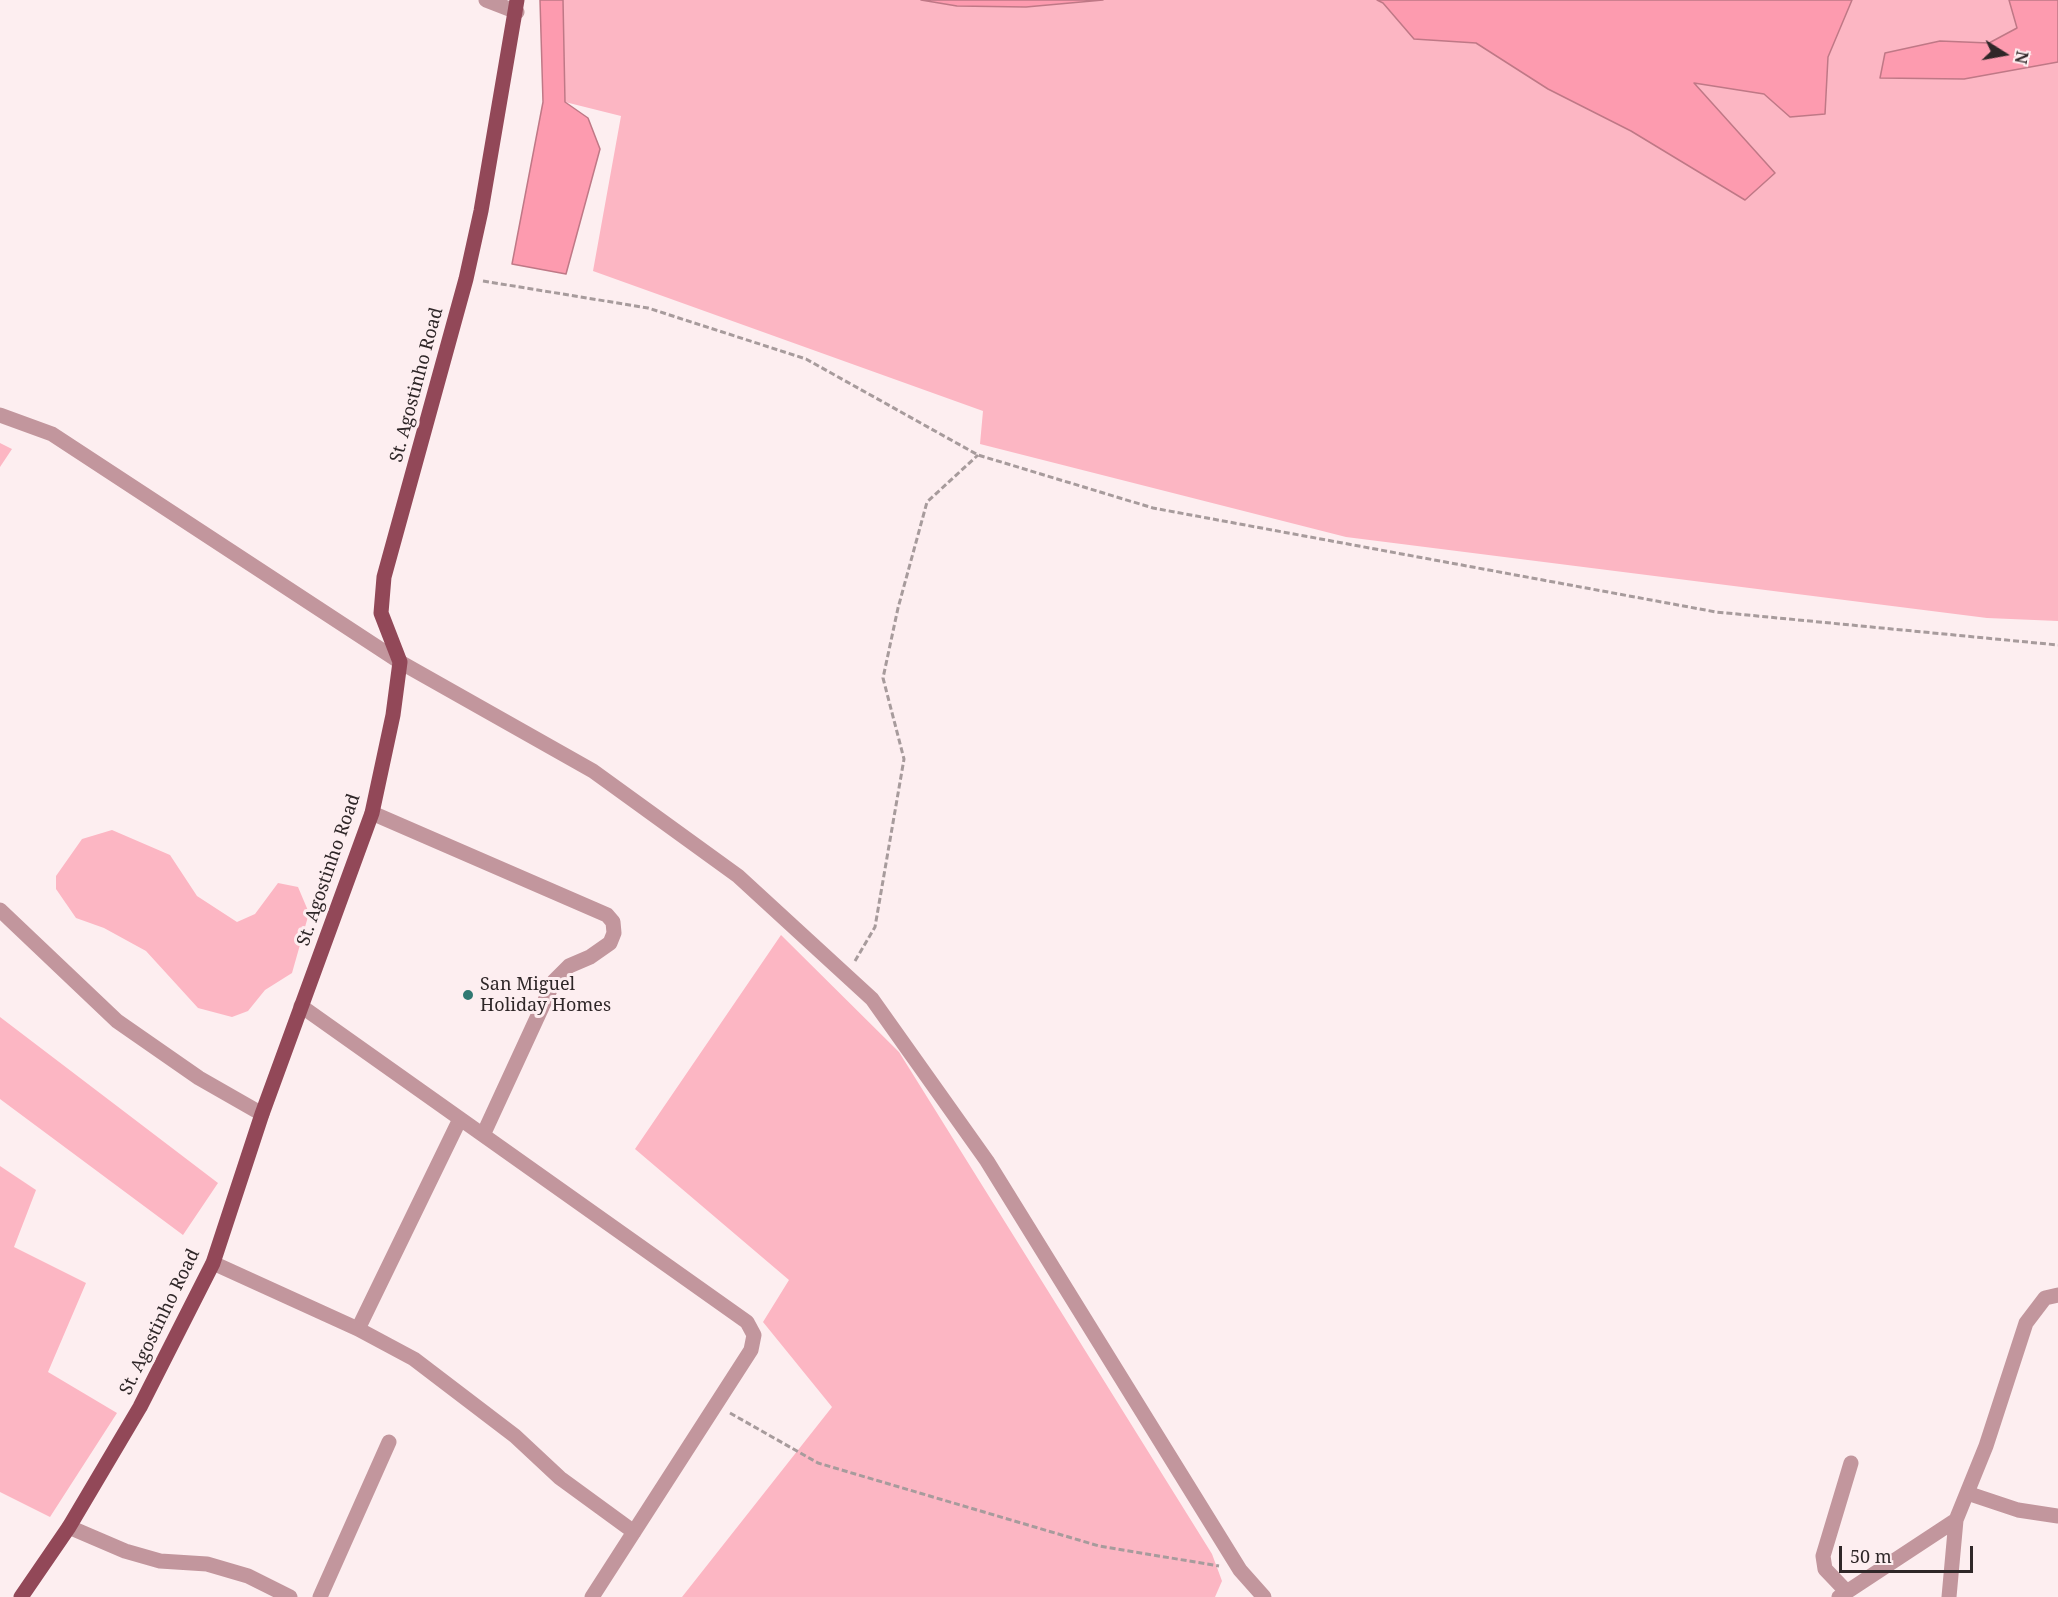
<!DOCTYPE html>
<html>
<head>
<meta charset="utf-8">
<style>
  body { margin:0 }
  #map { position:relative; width:2058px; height:1597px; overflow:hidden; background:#fdeef0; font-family:"Noto Serif",serif }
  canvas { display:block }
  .north { position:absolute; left:1974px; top:24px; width:60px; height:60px; -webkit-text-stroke:4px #fdeef0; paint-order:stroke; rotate:101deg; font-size:16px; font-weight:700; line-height:24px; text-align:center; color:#2f2728 }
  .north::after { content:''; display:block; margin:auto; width:21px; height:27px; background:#2f2728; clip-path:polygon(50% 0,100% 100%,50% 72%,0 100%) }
  .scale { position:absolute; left:1839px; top:1546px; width:134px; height:27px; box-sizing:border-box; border:3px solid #2f2728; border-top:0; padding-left:8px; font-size:18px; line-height:21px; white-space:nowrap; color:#2f2728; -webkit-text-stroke:4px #fdeef0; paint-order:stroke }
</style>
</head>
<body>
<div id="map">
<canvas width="2058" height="1597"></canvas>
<div class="north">N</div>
<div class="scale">50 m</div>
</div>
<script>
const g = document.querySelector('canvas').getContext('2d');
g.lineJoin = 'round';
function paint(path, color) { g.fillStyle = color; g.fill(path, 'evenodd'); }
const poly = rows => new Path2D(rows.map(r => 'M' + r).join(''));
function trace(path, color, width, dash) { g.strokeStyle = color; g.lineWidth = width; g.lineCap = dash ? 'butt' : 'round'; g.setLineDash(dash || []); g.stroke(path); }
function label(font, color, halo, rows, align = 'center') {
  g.font = font + ' "Noto Serif",serif'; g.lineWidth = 6; g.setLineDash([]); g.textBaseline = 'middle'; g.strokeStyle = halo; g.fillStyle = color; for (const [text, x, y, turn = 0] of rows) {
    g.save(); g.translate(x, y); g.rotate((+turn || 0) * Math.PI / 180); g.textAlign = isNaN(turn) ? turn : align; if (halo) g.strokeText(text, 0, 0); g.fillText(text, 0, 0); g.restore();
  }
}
paint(poly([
  [563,0,921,0,957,6,1026,7,1103,0,1377,0,1383,3,1414,39,1476,43,1548,89,1631,131,1745,200,1775,173,1693,82,1764,94,1791,117,1825,114,1828,57,1852,0,2009,0,2017,28,1989,43,1940,41,1881,78,1964,79,2058,62,2058,621,1987,618,1346,537,980,444,983,411,593,271,621,116,565,102],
  [0,443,12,449,0,467],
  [112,830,170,855,197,896,237,922,255,914,278,883,298,887,309,913,292,973,265,990,248,1011,232,1017,198,1008,146,951,104,928,76,918,56,889,56,876,82,839],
  [781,935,899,1052,1212,1554,1222,1581,1215,1597,682,1597,832,1407,763,1322,789,1280,635,1149],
  [0,1017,218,1183,183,1235,0,1099],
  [0,1166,36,1190,14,1247,86,1283,48,1372,117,1413,50,1517,0,1492]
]), '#fcb6c3');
const water = poly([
  [540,0,563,0,565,102,588,118,600,149,566,274,512,264,543,102,540,0],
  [921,0,1103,0,1026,7,957,6,921,0],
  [1377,0,1852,0,1828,57,1825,114,1790,117,1764,94,1694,83,1775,173,1745,200,1631,131,1548,89,1476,43,1414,39,1383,3,1377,0],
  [2009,0,2058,0,2058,62,1964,79,1880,78,1885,53,1940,41,1989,43,2017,28,2009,0]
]);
paint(water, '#fd9baf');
trace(water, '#bf7886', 1.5);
trace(poly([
  [483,281,648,308,806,359,978,455,1153,508,1716,612,2058,645],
  [855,961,875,927,904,759,883,678,898,608,927,502,978,455],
  [730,1413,818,1463,1099,1546,1219,1566]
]), '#a79b9c', 3, [6, 3]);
trace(poly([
  [486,0,517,12],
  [0,415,52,434,400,662,593,771,738,876,872,999,987,1161,1240,1570,1264,1597],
  [372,813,607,915,613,922,614,933,610,943,590,957,569,966,554,981,483,1135],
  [0,910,117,1021,199,1078,262,1114],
  [301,1006,747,1322,754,1335,751,1350,592,1597],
  [213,1263,358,1329,414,1359,515,1436,560,1478,634,1532],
  [358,1329,460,1119],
  [1967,1493,2018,1510,2058,1516],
  [69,1527,125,1551,160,1561,207,1564,248,1576,290,1597],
  [1846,1591,1825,1569,1823,1556,1851,1463],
  [320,1597,389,1442],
  [1839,1597,1956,1520,1986,1446,2026,1323,2045,1298,2058,1295],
  [1949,1597,1956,1520]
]), '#c2969d', 15);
trace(poly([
  [21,1597,69,1527,140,1407,213,1263,262,1114,372,813,393,715,400,662,381,613,384,577,466,279,481,211,517,0]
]), '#924858', 15);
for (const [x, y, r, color] of [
  [468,995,6,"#307872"]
]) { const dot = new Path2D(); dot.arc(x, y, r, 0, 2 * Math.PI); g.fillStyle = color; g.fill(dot); trace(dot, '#fdeef0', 2); }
label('18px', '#2f2728', '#fdeef0', [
  ["St. Agostinho Road",417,385,-75],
  ["St. Agostinho Road",329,870,-71],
  ["St. Agostinho Road",160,1322,-64]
]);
label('18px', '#2f2728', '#fdeef0', [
  ["San Miguel",480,985],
  ["Holiday Homes",480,1006]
], 'left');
</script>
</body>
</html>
